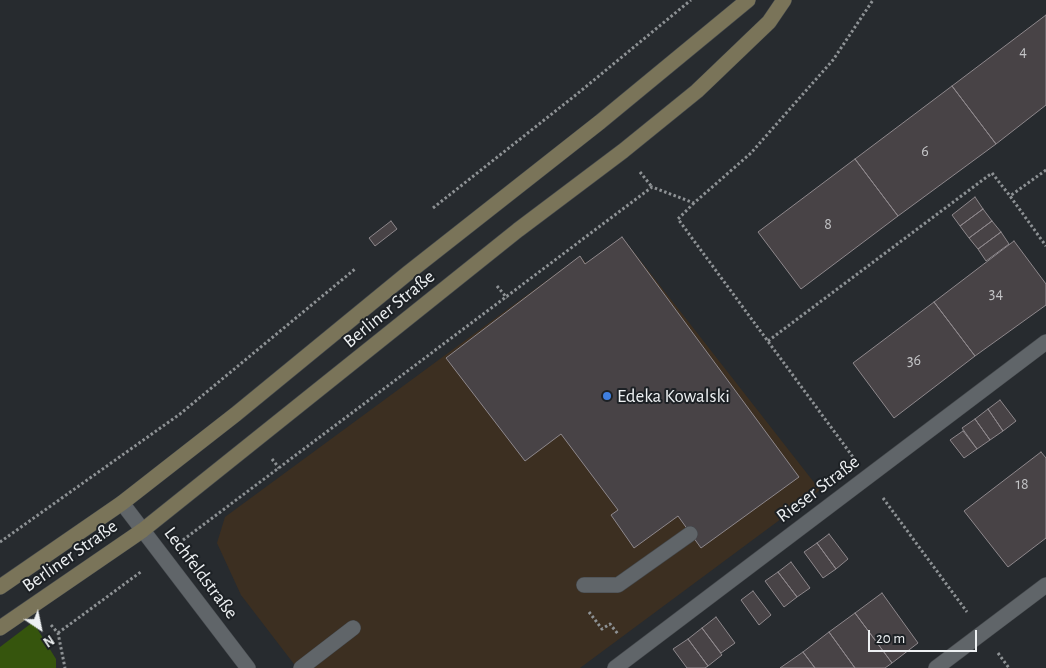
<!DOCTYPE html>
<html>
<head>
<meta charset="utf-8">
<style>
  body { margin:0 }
  #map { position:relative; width:1046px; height:668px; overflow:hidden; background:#272b2f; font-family:"Alegreya Sans",sans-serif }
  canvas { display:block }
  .north { position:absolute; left:15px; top:603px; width:50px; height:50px; -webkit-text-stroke:4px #1d2125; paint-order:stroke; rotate:146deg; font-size:14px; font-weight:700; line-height:20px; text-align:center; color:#edf0f2 }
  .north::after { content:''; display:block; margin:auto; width:18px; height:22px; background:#edf0f2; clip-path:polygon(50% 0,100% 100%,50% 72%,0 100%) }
  .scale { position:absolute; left:868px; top:630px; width:109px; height:22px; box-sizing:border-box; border:2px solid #edf0f2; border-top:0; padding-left:6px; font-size:15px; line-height:18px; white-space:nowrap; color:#edf0f2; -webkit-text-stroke:4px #1d2125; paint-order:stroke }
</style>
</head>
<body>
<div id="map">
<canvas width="1046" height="668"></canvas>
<div class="north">N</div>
<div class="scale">20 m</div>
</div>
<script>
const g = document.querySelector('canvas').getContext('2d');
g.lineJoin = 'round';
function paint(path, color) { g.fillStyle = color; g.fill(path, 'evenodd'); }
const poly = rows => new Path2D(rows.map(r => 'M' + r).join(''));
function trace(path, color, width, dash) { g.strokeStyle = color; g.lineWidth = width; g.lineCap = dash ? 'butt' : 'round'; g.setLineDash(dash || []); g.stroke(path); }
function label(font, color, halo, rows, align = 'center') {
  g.font = font + ' "Alegreya Sans",sans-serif'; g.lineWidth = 4; g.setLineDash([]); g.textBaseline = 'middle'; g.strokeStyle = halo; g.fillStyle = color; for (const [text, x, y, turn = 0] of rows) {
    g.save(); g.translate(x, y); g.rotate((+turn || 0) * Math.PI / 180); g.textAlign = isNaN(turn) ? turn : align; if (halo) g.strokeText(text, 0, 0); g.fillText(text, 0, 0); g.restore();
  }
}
paint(poly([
  [622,237,820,490,580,668,297,668,241,595,217,543,225,517,580,256,586,263]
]), '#3c2f21');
paint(poly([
  [33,622,56,659,56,668,0,668,0,647]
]), '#36550d');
const building = poly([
  [1046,15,1046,105,996,144,952,86,1046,15],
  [952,86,996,144,898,216,855,159,952,86],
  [855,159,898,216,801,289,758,232,855,159],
  [975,197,983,209,960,226,952,215,975,197],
  [983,209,992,221,969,238,960,226,983,209],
  [391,221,397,229,375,246,369,238,391,221],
  [992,221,1001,232,978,249,969,238,992,221],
  [1001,232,1009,244,986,261,978,249,1001,232],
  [622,237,799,477,701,548,678,516,634,548,611,515,618,510,561,434,525,461,446,358,580,256,585,264,622,237],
  [1014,241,1046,284,1046,305,975,356,934,302,1014,241],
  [934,302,975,356,894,418,853,363,934,302],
  [1000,400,1016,421,1003,431,988,409,1000,400],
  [988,409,1003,431,990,440,975,419,988,409],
  [975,419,990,440,977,449,962,428,975,419],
  [963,431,977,449,964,458,950,440,963,431],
  [1041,452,1046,458,1046,538,1008,567,964,511,1041,452],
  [829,534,848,559,836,569,817,543,829,534],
  [817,543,836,569,823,578,804,552,817,543],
  [791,562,810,588,797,597,778,572,791,562],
  [778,572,797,597,784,607,765,581,778,572],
  [753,591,771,615,759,625,741,600,753,591],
  [882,593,918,643,892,663,855,613,882,593],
  [855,613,892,663,885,668,855,668,829,632,855,613],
  [716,617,735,643,721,653,702,628,716,617],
  [702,628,722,655,708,666,688,639,702,628],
  [829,632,855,668,815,668,803,652,829,632],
  [688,639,708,666,705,668,687,668,673,649,688,639],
  [803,652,815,668,780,668,803,652]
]);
paint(building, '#484346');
trace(building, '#8e888c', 1);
const lane = poly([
  [584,585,618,585,690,534],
  [301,668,353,628]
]);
const street = poly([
  [122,503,248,668],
  [615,668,1046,342],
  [936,668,1046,585]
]);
const secondary = poly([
  [0,587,122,503,236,414,408,273,600,122,748,0],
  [0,628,143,530,518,230,623,151,697,91,769,22,784,0]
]);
trace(lane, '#44484c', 16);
trace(street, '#44484c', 16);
trace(secondary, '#44484c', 16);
trace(poly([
  [1046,170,1010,196,1046,246],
  [640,172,652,187],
  [694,203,678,219,853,457],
  [433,208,577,94,691,0],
  [497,286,507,298],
  [768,341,992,173,1010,196],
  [272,459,279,468],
  [883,498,967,612],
  [183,540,652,187,694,203,751,153,833,60,873,0],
  [0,542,180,414,355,269],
  [589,612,602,629,610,624,618,634],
  [51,625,58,633,65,668],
  [58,633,142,571],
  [998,653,1009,668]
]), '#8e9295', 3, [2.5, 2.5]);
trace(lane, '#606569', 15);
trace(street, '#606569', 15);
trace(secondary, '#7a7459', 15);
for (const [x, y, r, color] of [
  [607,396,5,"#3f7fe0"]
]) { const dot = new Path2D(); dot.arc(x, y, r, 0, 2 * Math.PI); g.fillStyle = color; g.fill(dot); trace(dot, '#1d2125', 2); }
label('16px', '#c4c5c7', null, [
  ["4",1023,51],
  ["6",925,151],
  ["8",828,224],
  ["34",996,293],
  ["36",914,360],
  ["18",1022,484]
]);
label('19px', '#edf0f2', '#1d2125', [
  ["Berliner Straße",389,309,-39],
  ["Rieser Straße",818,489,-37],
  ["Berliner Straße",70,556,-35],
  ["Lechfeldstraße",201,573,53]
]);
label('19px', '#edf0f2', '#1d2125', [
  ["Edeka Kowalski",617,396]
], 'left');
</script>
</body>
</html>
